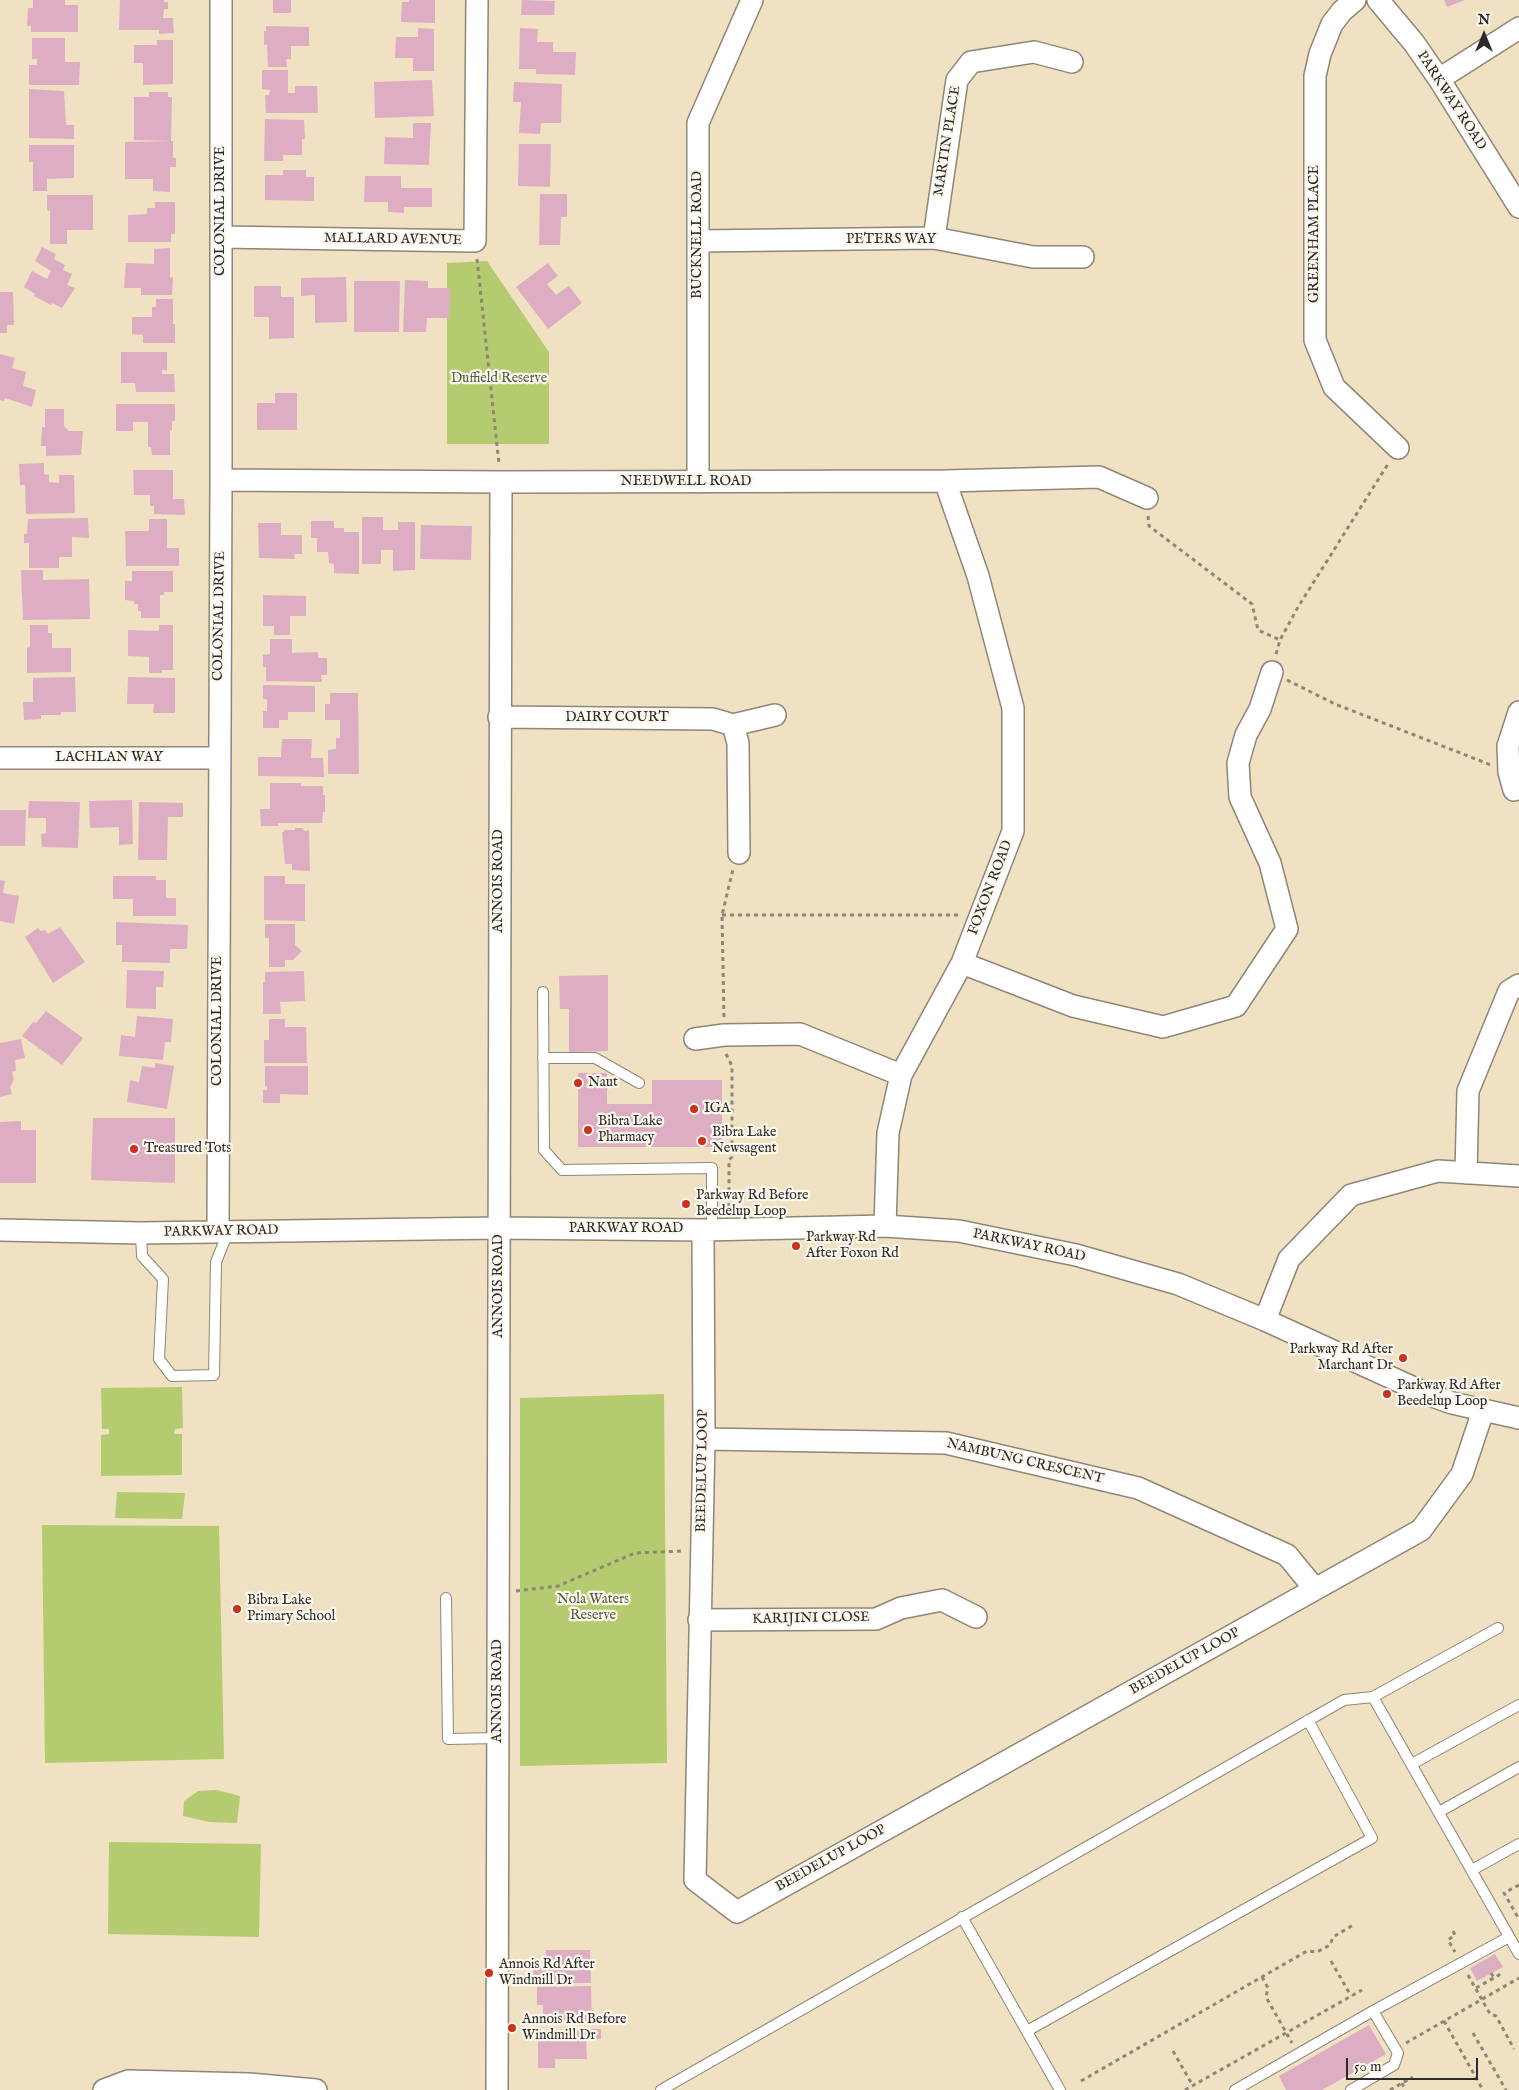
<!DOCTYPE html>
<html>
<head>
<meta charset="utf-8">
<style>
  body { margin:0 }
  #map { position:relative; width:1519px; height:2090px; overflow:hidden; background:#f0e1c2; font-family:"IM FELL English",serif }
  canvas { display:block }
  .north { position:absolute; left:1459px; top:10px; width:50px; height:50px; -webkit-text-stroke:4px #fbf7ec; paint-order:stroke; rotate:0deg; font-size:14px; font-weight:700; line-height:20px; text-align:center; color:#2b2b2b }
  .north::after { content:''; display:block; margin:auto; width:18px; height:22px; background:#2b2b2b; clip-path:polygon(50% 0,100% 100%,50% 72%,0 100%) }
  .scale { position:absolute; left:1346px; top:2058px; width:132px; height:22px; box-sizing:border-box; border:2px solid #2b2b2b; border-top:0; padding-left:6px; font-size:15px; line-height:18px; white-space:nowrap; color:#2b2b2b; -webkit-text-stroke:4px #fbf7ec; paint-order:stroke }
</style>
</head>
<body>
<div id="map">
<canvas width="1519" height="2090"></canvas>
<div class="north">N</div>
<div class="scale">50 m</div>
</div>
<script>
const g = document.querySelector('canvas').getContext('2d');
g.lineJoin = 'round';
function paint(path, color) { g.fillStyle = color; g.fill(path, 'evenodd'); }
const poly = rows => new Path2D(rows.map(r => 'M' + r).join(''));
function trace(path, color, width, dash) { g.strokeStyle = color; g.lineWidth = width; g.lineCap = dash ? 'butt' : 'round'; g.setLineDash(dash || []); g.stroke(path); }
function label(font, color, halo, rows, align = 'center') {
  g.font = font + ' "IM FELL English",serif'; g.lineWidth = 4.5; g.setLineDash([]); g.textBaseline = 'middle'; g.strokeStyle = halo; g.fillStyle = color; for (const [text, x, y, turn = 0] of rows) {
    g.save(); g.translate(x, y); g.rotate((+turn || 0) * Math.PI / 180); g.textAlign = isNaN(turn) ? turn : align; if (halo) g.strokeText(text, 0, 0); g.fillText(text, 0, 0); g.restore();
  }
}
paint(poly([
  [487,261,549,352,549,444,447,444,447,263],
  [182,1387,183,1428,175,1429,174,1434,182,1434,182,1475,101,1476,101,1435,109,1434,109,1429,102,1429,101,1388],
  [664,1394,667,1763,520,1766,520,1398],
  [117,1492,185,1493,182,1519,115,1518],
  [42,1525,219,1526,224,1759,45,1763],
  [217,1790,240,1796,237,1823,209,1822,183,1816,184,1801,198,1791],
  [109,1842,261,1844,259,1937,108,1934]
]), '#b5cb6f');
paint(poly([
  [33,0,65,0,65,5,78,5,78,32,31,32,31,26,27,26,28,8,33,8],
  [120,0,164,0,164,2,168,2,168,9,164,9,163,18,173,18,174,33,159,34,159,30,119,30],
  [273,0,291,0,291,13,273,13],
  [409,0,435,0,435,23,401,22,402,2,409,2],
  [522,0,555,1,554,15,521,15],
  [1444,0,1465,0,1447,7],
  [266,26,309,27,309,46,291,46,291,59,286,59,287,67,268,67,267,45,264,45,264,31,266,31],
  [418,28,434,29,434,71,413,71,413,58,395,58,396,37,418,37],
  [520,28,538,29,537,42,553,42,553,52,576,52,575,75,536,74,536,69,519,69],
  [32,38,65,38,65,62,80,62,79,85,29,85,29,65,37,65,37,59,32,59],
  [157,40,173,40,173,84,143,85,143,63,134,63,134,45,157,45],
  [262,70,288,70,288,93,295,93,295,86,317,86,318,113,266,113,265,95,269,95,270,90,262,89],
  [432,80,434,116,375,118,374,82],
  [514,82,562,84,561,123,541,123,540,134,519,133,521,102,513,102],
  [29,89,64,91,66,125,74,125,74,139,29,138],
  [149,92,168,92,168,97,172,97,171,141,173,141,173,158,176,158,176,167,170,167,170,192,153,191,153,179,125,179,125,142,170,141,134,140,134,97,149,97],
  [265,119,304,120,305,139,302,139,302,155,283,155,283,161,264,161],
  [413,123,431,123,429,165,384,164,385,137,413,138],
  [519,144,551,144,550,187,518,186],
  [29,145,74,145,74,178,47,179,47,191,33,191,33,162,29,162],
  [283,170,306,170,306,177,314,177,314,201,265,200,265,175,283,175],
  [365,176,401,176,401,188,432,188,432,207,404,207,404,213,388,212,388,202,364,202],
  [540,194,567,194,567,217,561,217,560,245,539,245],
  [47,195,93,195,93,230,67,230,67,244,50,244,50,211,47,210],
  [155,202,175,202,175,234,171,234,171,242,128,242,128,215,147,214,147,208,155,208],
  [42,247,56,254,54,259,65,265,63,270,72,274,67,285,75,288,62,308,52,303,51,305,34,296,35,294,24,287,32,271,47,279,51,271,35,261],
  [170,248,170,277,173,278,172,295,141,295,141,288,124,288,126,263,154,264,154,249],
  [548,263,558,276,547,284,556,295,569,286,582,303,548,329,516,287],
  [346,277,347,322,315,323,315,295,301,296,301,278],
  [405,280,428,281,428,288,450,288,449,318,427,318,426,332,403,332],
  [354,281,400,281,399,332,354,332],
  [254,286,281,286,281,297,294,297,294,338,269,339,269,317,254,317],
  [0,292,13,292,14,325,7,325,7,333,0,333],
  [156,299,173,299,173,324,175,324,175,343,143,343,143,335,132,334,132,317,152,317,152,307,156,307],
  [121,352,167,352,167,370,162,370,162,374,174,374,175,392,136,392,135,383,121,383],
  [0,354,15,358,12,368,26,372,23,386,36,390,32,407,5,398,4,401,0,400],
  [275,393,297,393,297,430,257,430,257,403,275,403],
  [116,404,175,404,175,421,172,421,172,430,170,430,170,455,152,455,151,447,148,447,148,422,133,422,133,431,116,431],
  [45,409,64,409,64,426,69,431,83,431,81,455,46,456,46,446,41,446,42,427,45,427],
  [44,463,44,474,49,475,49,482,59,483,59,475,74,475,75,513,26,514,25,485,20,485,19,464],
  [133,470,173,470,173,499,184,499,185,515,154,514,154,506,150,506,150,495,134,495],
  [362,517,383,517,383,530,398,530,398,522,415,522,415,570,393,571,393,550,381,550,381,564,362,564],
  [88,518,89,538,72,537,72,557,59,557,59,568,29,568,29,543,24,543,24,534,27,534,28,519],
  [149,519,167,519,167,548,179,548,179,566,126,566,125,531,149,531],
  [311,521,334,521,334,528,344,528,344,532,359,532,359,574,334,573,334,564,329,563,328,552,317,552,317,538,311,538],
  [258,523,281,523,281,535,302,535,302,554,294,554,295,559,259,558],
  [421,525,472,526,471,560,420,559],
  [21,570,43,570,43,580,89,579,90,619,23,620],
  [132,571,173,571,173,592,164,592,164,595,160,595,160,618,141,618,141,611,138,611,138,604,134,604,134,601,125,600,125,581,132,581],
  [263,595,306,596,306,616,290,616,290,635,274,635,274,626,263,626],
  [30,625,48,625,48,633,52,633,52,648,71,648,71,672,27,673,27,648,30,647],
  [159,625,173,625,173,670,162,670,162,673,149,673,149,657,128,656,128,630,159,631],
  [270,639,292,639,292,653,318,652,318,658,327,658,327,675,321,675,322,682,266,681,266,667,263,667,263,655,270,654],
  [75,677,76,712,61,712,61,715,41,715,41,719,24,720,23,702,33,702,33,678],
  [128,677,175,678,175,713,153,713,154,704,127,704],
  [263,685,315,686,315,712,288,712,288,720,279,720,279,728,263,728,263,711,267,711,267,699,263,699],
  [330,693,358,693,359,774,328,774,328,750,336,749,336,738,340,738,340,720,325,720,325,704,330,704],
  [282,739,312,739,311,758,323,758,324,777,258,776,258,757,281,757],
  [270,783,301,783,301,786,323,786,323,795,325,795,325,812,323,812,322,823,278,823,278,826,261,826,260,809,270,809],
  [132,800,133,844,119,845,119,827,90,828,89,801],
  [29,801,80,802,78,848,42,847,41,834,46,833,46,818,28,818],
  [139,802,183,803,183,817,168,817,167,860,138,860],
  [0,810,26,810,25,846,0,846],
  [295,828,303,828,304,831,309,830,310,871,292,870,292,864,285,864,282,833,285,830,295,830],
  [113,876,156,876,156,880,166,880,166,898,176,898,176,916,133,916,133,899,113,899],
  [264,876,285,876,285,884,305,884,305,921,264,920],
  [0,880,5,881,3,893,19,896,14,924,0,921],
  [116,922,188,925,187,949,170,949,170,963,122,962,122,945,116,945],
  [265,924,295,924,295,945,302,951,293,960,285,960,285,967,269,967,269,938,265,938],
  [60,927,85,962,53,983,25,937,38,928,41,931,45,930,48,934],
  [127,970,164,971,163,987,156,987,156,1009,126,1008],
  [304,971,305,1001,280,1002,281,1014,263,1014,263,982,265,982,265,972],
  [608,975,608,1051,569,1052,569,1009,560,1009,559,976],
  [46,1011,83,1038,62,1065,22,1036,33,1022,36,1023],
  [137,1016,173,1019,171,1042,165,1042,163,1060,119,1056,121,1035,135,1037],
  [269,1019,285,1019,285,1027,306,1027,307,1063,264,1063,264,1040,269,1040],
  [21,1039,25,1058,15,1060,16,1071,12,1072,14,1080,10,1087,12,1094,0,1097,0,1043],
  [155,1063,174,1066,167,1109,127,1102,130,1080,139,1082,142,1066,155,1068],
  [265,1066,308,1066,308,1095,280,1094,280,1103,263,1103,263,1090,267,1090,267,1086,265,1086],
  [578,1073,607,1073,607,1104,652,1104,652,1080,722,1080,722,1147,578,1147],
  [93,1118,175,1118,175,1183,91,1180],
  [21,1121,21,1130,36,1130,36,1183,0,1183,0,1122],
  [546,1950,590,1950,591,1983,534,1983,533,1967,546,1967],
  [1495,1954,1503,1967,1477,1981,1470,1968],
  [591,1986,592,2023,543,2024,543,2005,537,2005,537,1987],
  [1369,2025,1386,2054,1322,2090,1286,2090,1279,2076],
  [601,2029,601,2039,586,2039,587,2059,555,2059,555,2068,538,2068,538,2030]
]), '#ddaec3');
const lane = poly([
  [543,992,544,1150,562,1170,712,1168,712,1229],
  [543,1058,595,1058,639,1083],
  [141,1233,142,1256,163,1279,159,1359,172,1376,214,1375,216,1262,228,1232],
  [446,1598,448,1739,498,1738],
  [1373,1697,1519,1954],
  [1412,1764,1519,1705],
  [1439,1812,1519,1767],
  [1472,1870,1519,1844],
  [962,1917,1060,2090],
  [1027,2031,1372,1838,1308,1720],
  [661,2090,1344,1700,1373,1697,1498,1628],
  [1235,2090,1373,2011,1509,1937],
  [1351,2090,1394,2065,1398,2053,1373,2011]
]);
const street = poly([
  [1355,0,1342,11,1332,24,1320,54,1315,76,1315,340,1334,387,1398,448],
  [1378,0,1414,43,1439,79,1519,207],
  [1439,79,1519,28],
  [221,237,475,241,477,0],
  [934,238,957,80,971,62,1034,52,1072,62],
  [699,241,934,238,1033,257,1083,257],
  [221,480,501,482,945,481,1099,477,1147,498],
  [698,482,698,123,752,0],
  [499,717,713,719,733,725,738,743,739,853],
  [733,725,775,715],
  [0,758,219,758],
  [1514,790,1509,772,1508,746,1519,712],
  [962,963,1073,1006,1163,1027,1236,1006,1287,929,1270,863,1240,797,1238,763,1246,735,1260,709,1272,672],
  [695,1039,724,1035,800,1034,901,1075],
  [1466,1173,1468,1091,1509,991,1519,985],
  [885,1226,888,1133,901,1075,962,963,1013,831,1013,708,978,576,945,481],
  [0,1230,141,1233,499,1228,703,1230,885,1226,959,1231,1076,1255,1178,1284,1265,1320,1427,1394,1452,1403,1519,1418],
  [703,1230,704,1439,695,1880,737,1912,1421,1530,1462,1474,1483,1411],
  [218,1232,221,480,221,0],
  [1265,1320,1289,1259,1351,1195,1438,1171,1519,1176],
  [704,1439,946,1443,1138,1488,1287,1555,1315,1589],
  [699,1620,876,1619,901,1608,942,1600,976,1617],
  [104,2090,128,2081,249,2084,316,2090],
  [497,2090,501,482]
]);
trace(lane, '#8e8676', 12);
trace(street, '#8e8676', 24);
trace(poly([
  [477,259,499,464],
  [1148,516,1149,526,1252,604,1258,630,1280,640],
  [1276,654,1280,640,1298,607,1388,464],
  [1287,680,1335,704,1491,765],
  [722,915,960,915],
  [724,1017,722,915,733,869],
  [726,1054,732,1066,732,1157,729,1160,729,1208],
  [516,1591,558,1586,635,1553,683,1551],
  [1519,1885,1504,1893,1519,1919],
  [1453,1931,1455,1935,1448,1940,1455,1952],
  [1331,1961,1351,1996],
  [1491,1973,1494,1978],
  [1468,1975,1490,2014,1496,2016,1514,2049],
  [1262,1977,1268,1988,1266,1997,1292,2043],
  [1476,1988,1499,1975,1496,1971],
  [1444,2021,1483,2090],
  [1473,2033,1506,2090],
  [1406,2043,1519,1978],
  [1173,2051,1193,2086],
  [1081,2081,1307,1951,1317,1952,1330,1945,1333,1937,1355,1924],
  [1402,2083,1405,2090],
  [1185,2090,1362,1990],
  [1390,2090,1413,2077]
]), '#8e8676', 3, [4, 4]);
trace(lane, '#fff', 10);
trace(street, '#fff', 21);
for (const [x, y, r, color] of [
  [578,1083,5,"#c8321e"],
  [694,1109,5,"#c8321e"],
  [588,1130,5,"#c8321e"],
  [702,1141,5,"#c8321e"],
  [134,1149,5,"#c8321e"],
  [686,1204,5,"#c8321e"],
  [796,1246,5,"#c8321e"],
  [1403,1358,5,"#c8321e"],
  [1387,1394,5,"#c8321e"],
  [237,1609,5,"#c8321e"],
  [489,1973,5,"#c8321e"],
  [512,2028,5,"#c8321e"]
]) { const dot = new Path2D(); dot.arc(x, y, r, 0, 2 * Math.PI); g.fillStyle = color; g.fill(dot); trace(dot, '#fbf7ec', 2); }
label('14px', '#2b2b2b', '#fbf7ec', [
  ["PARKWAY ROAD",1451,101,57],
  ["MARTIN PLACE",948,141,-81],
  ["COLONIAL DRIVE",221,211,-90],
  ["GREENHAM PLACE",1315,234,-90],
  ["BUCKNELL ROAD",698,235,-90],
  ["MALLARD AVENUE",393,240,1],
  ["PETERS WAY",891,240],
  ["NEEDWELL ROAD",686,482],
  ["COLONIAL DRIVE",220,616,-89],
  ["DAIRY COURT",617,718],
  ["LACHLAN WAY",109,758],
  ["ANNOIS ROAD",499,881,-90],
  ["FOXON ROAD",991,888,-69],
  ["COLONIAL DRIVE",218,1021,-90],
  ["PARKWAY ROAD",626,1229],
  ["PARKWAY ROAD",221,1232,-1],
  ["PARKWAY ROAD",1029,1246,12],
  ["ANNOIS ROAD",499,1286,-90],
  ["NAMBUNG CRESCENT",1025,1462,13],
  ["BEEDELUP LOOP",703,1471,-89],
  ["KARIJINI CLOSE",811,1619,-1],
  ["BEEDELUP LOOP",1185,1662,-29],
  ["ANNOIS ROAD",498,1691,-90],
  ["BEEDELUP LOOP",831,1859,-29]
]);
label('14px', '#545b3f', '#fbf7ec', [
  ["Duffield Reserve",499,379],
  ["Nola Waters",593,1600],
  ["Reserve",593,1616]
]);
label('14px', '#2b2b2b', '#fbf7ec', [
  ["Naut",588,1083],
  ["IGA",704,1109],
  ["Bibra Lake",598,1122],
  ["Pharmacy",598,1138],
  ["Bibra Lake",712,1133],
  ["Newsagent",712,1149],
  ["Treasured Tots",144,1149],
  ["Parkway Rd Before",696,1196],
  ["Beedelup Loop",696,1212],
  ["Parkway Rd",806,1238],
  ["After Foxon Rd",806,1254],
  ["Parkway Rd After",1393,1350,"right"],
  ["Marchant Dr",1393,1366,"right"],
  ["Parkway Rd After",1397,1386],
  ["Beedelup Loop",1397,1402],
  ["Bibra Lake",247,1601],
  ["Primary School",247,1617],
  ["Annois Rd After",499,1965],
  ["Windmill Dr",499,1981],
  ["Annois Rd Before",522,2020],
  ["Windmill Dr",522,2036]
], 'left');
</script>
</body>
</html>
